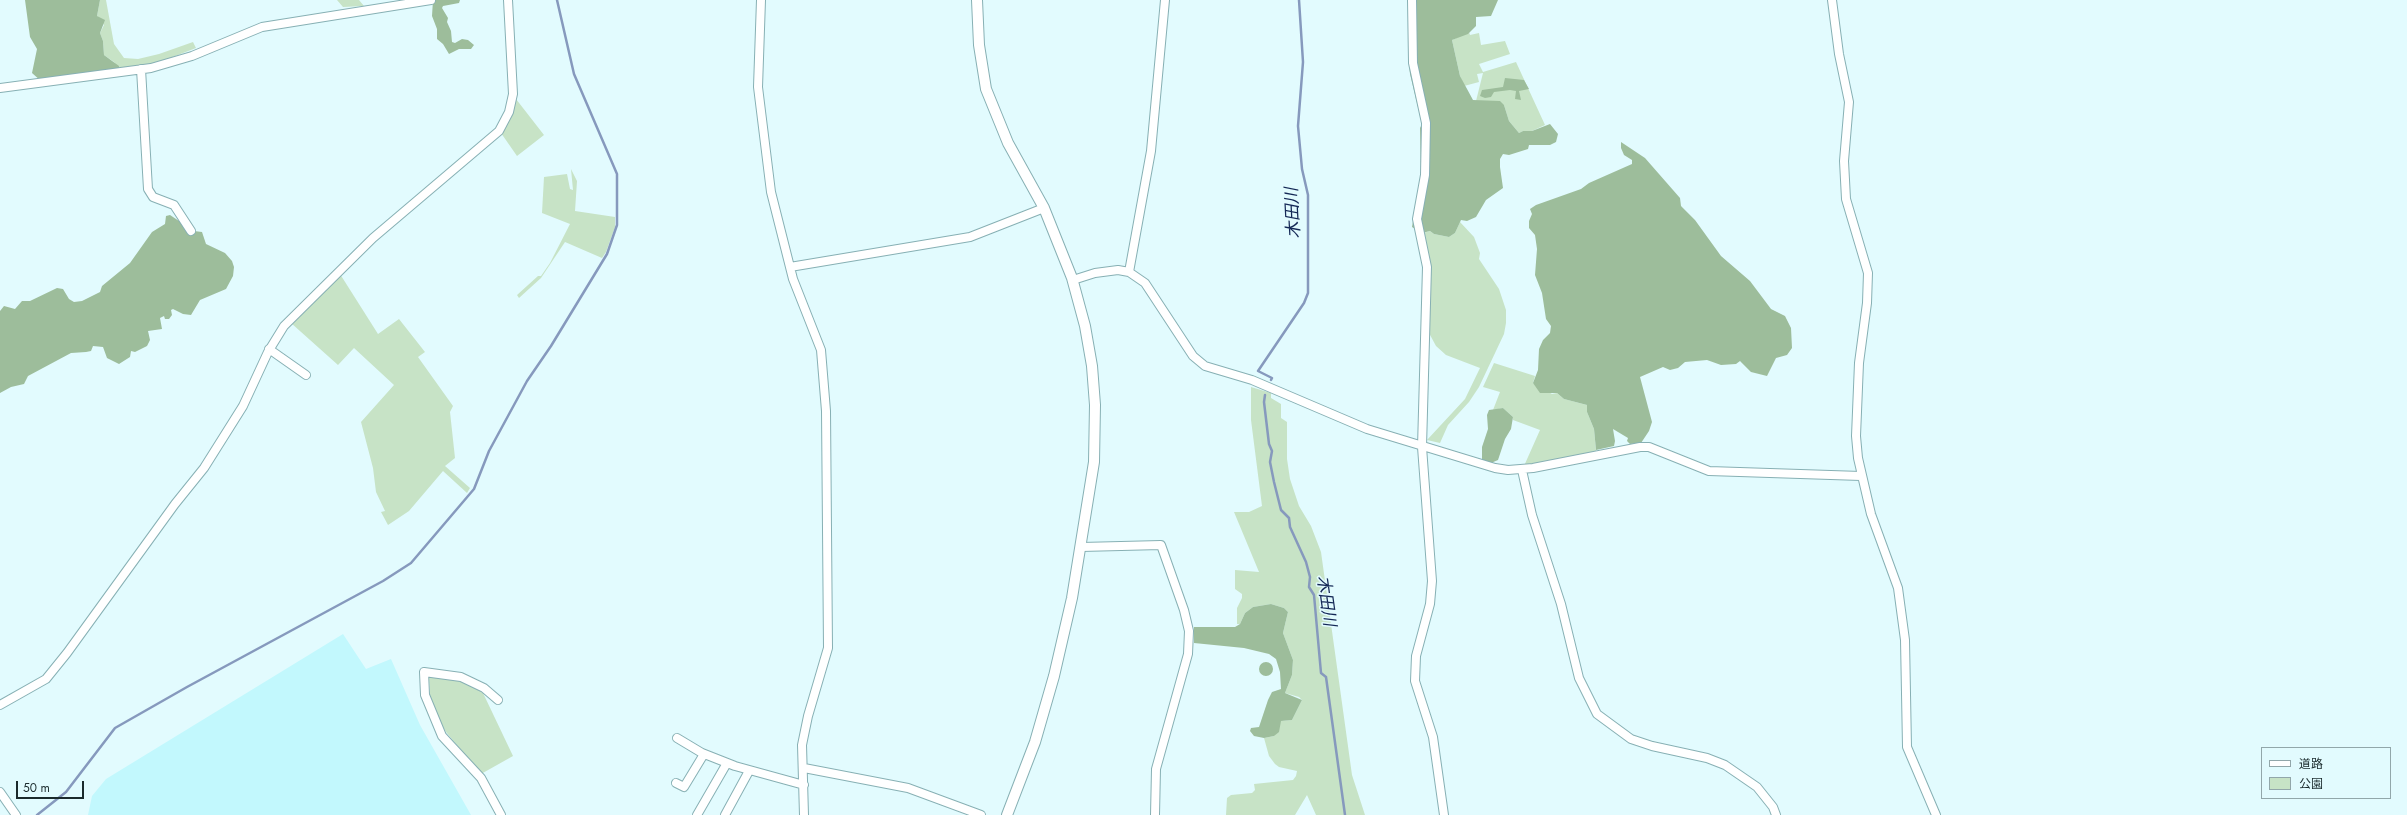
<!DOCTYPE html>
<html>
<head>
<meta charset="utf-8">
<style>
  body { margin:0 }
  #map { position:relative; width:2407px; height:815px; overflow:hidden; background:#e2fbfe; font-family:Jost,"Noto Sans JP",sans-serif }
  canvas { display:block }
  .legend { position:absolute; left:2261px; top:747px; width:130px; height:52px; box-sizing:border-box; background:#e2fbfe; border:1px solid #92a7aa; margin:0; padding:5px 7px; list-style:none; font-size:12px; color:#1a2a2c }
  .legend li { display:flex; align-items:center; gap:8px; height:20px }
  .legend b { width:20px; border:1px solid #92a7aa }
  .scale { position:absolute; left:16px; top:781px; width:68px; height:18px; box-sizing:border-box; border:2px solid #1a2a2c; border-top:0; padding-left:5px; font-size:12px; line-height:14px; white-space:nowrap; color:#1a2a2c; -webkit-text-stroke:3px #e2fbfe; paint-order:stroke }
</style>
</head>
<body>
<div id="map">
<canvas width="2407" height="815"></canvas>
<ul class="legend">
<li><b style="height:5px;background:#fff"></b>道路</li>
<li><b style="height:11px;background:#c7e3c6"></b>公園</li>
</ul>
<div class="scale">50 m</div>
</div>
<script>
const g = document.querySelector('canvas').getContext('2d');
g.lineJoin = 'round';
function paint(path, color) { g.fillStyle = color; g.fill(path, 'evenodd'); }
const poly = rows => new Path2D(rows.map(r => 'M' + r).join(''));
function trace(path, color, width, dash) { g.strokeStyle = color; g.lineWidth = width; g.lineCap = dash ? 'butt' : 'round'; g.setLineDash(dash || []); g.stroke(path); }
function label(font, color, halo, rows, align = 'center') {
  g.font = font + ' Jost,"Noto Sans JP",sans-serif'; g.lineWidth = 3; g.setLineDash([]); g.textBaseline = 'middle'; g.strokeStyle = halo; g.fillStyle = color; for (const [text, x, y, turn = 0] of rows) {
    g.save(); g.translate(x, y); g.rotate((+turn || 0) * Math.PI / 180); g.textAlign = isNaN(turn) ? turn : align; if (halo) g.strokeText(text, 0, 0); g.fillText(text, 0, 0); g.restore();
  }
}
paint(poly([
  [343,634,366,669,391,659,420,725,471,815,88,815,92,796,106,779]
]), '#c2f8fd');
paint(poly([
  [100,0,106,0,114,44,124,58,138,59,159,54,193,42,196,48,157,63,119,69,114,62,104,55,103,41,100,33,104,25,97,16],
  [337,0,359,0,364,6,343,7],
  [1469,32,1470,35,1479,33,1481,45,1505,41,1510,54,1479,64,1483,72,1516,62,1545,125,1532,131,1523,131,1519,133,1509,121,1504,105,1476,101,1483,73,1477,74,1479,82,1464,86,1460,76,1452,40],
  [516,99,544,135,517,156,501,133],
  [571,169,577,181,575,211,615,217,615,227,606,252,602,258,565,242,541,278,519,298,517,295,538,276,541,276,550,263,570,224,542,213,544,177,567,174,570,189,573,190],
  [1460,222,1474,237,1480,253,1479,259,1499,289,1506,310,1506,323,1504,334,1479,387,1469,402,1448,425,1440,443,1427,440,1465,399,1480,368,1446,355,1436,346,1429,333,1430,259,1423,233,1430,231,1434,234,1449,237,1455,233],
  [340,274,378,334,399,319,425,352,418,357,453,406,450,412,455,458,445,466,470,488,467,493,443,471,409,511,388,525,381,512,385,511,376,492,373,468,361,422,394,385,354,348,338,365,291,323],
  [1494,363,1535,376,1533,383,1552,394,1557,393,1564,399,1587,405,1587,412,1594,429,1596,451,1524,466,1540,430,1513,420,1513,417,1503,408,1493,410,1500,392,1483,387],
  [1251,387,1271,393,1271,398,1281,404,1281,418,1287,422,1287,459,1290,479,1299,506,1311,526,1321,552,1352,775,1365,815,1316,815,1307,795,1295,815,1226,815,1227,798,1231,795,1252,793,1255,790,1254,784,1293,780,1296,776,1297,771,1279,767,1275,764,1269,756,1264,738,1274,736,1280,721,1292,720,1302,700,1299,697,1285,693,1292,675,1293,660,1283,633,1288,612,1284,608,1271,604,1253,607,1245,613,1240,624,1237,624,1237,608,1242,598,1242,594,1235,589,1235,570,1259,572,1234,512,1249,512,1262,506,1251,420],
  [429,676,461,680,483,693,513,756,481,774,446,732,435,712,430,697]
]), '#c7e3c6');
paint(poly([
  [25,0,100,0,97,16,105,20,100,33,103,41,104,55,119,66,119,69,41,81,32,73,37,49,30,37],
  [433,0,460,0,459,3,443,6,442,8,448,18,447,22,451,31,452,42,455,43,462,39,468,40,474,45,471,49,459,49,449,54,443,44,437,39,437,29,432,16],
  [1409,0,1498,0,1491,16,1476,17,1476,26,1468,34,1452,40,1460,76,1473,100,1500,101,1504,105,1509,121,1519,133,1523,131,1532,131,1550,124,1558,134,1556,142,1550,145,1529,145,1528,149,1509,155,1503,154,1500,159,1500,167,1503,188,1486,200,1476,217,1467,221,1461,220,1455,233,1449,237,1434,234,1430,231,1422,233,1412,227,1421,172,1420,128,1422,124,1410,74,1408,52],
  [1505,78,1524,80,1529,89,1519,91,1521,100,1515,99,1516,91,1510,90,1494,92,1491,97,1485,98,1480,96,1482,90,1503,87],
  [1621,142,1645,158,1680,198,1681,206,1695,220,1721,256,1750,281,1771,309,1785,316,1791,328,1792,348,1787,355,1776,358,1767,376,1751,372,1740,361,1736,364,1721,365,1707,360,1685,362,1678,368,1670,370,1663,367,1640,377,1652,422,1649,431,1641,443,1630,444,1627,441,1628,438,1613,429,1615,441,1614,446,1596,450,1594,429,1587,412,1587,405,1564,399,1557,393,1540,393,1533,383,1538,370,1539,349,1543,340,1550,333,1551,326,1546,319,1542,293,1535,275,1537,249,1535,235,1529,228,1529,221,1532,214,1530,209,1536,205,1581,189,1589,183,1632,164,1632,160,1624,155,1621,148],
  [170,215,194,231,202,232,206,244,225,253,232,261,234,267,233,276,226,289,200,300,191,315,183,314,173,309,171,310,172,315,169,319,165,319,164,316,160,318,162,329,148,331,150,340,147,346,135,352,131,351,130,357,119,364,107,358,103,347,93,346,91,351,86,352,71,353,28,376,24,384,11,387,0,393,0,311,4,306,15,309,22,301,30,301,57,288,63,289,69,299,74,302,82,301,100,292,102,286,130,263,152,232,165,224,166,216],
  [1503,408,1513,417,1511,429,1505,439,1498,460,1491,463,1482,461,1482,447,1488,429,1487,415,1489,410],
  [1271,604,1284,608,1288,612,1283,633,1293,660,1292,675,1285,693,1302,700,1292,720,1281,721,1279,732,1274,736,1264,738,1254,736,1250,731,1251,728,1259,727,1268,700,1272,692,1281,689,1280,672,1276,659,1269,654,1244,648,1194,643,1194,627,1235,627,1240,624,1245,613,1253,607],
  '1259 669a7 7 0 1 1 14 0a7 7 0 1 1-14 0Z'
]), '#9dbd9b');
trace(poly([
  [1271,380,1272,378,1258,371,1304,303,1308,293,1308,195,1302,169,1298,126,1303,62,1299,0],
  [1265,395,1264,402,1269,444,1272,451,1270,462,1274,482,1281,510,1289,518,1290,527,1306,562,1310,577,1309,587,1314,595,1321,673,1326,677,1345,815],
  [37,815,66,792,115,728,187,687,383,581,411,563,474,489,489,451,527,381,551,346,607,254,617,225,617,174,574,74,557,0]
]), '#8699bd', 2.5);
const minor = poly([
  [761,0,758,87,771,192,793,279,821,350,826,411,828,648,808,716,802,745,804,815],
  [1412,0,1413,63,1426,123,1425,175,1417,219,1427,267,1422,447,1432,581,1430,604,1416,656,1415,681,1433,737,1444,815],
  [1832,0,1839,54,1849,102,1844,161,1846,199,1868,273,1867,303,1859,363,1856,436,1858,458,1871,514,1898,588,1905,640,1907,747,1936,815],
  [141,69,148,189,153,197,174,205,191,231],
  [0,88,151,68,192,56,262,27,431,0],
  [790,267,970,237,1044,208],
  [1129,272,1151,151,1165,0],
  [1073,280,1095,273,1118,270,1129,272,1145,283,1193,356,1205,366,1252,380,1367,429,1495,468,1508,470,1533,468,1640,447,1649,447,1709,471,1861,476],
  [269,349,306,375],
  [1522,470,1532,515,1561,604,1579,678,1597,714,1631,739,1652,746,1707,758,1725,765,1757,787,1773,807,1776,815],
  [1081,547,1161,545,1184,610,1189,631,1188,654,1156,769,1155,815],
  [498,700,484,688,461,677,424,672,425,695,442,736,481,778,501,815],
  [0,705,46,679,67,653,175,504,204,468,243,406,268,352,284,326,373,238,499,131,509,112,513,94,508,0],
  [677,738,702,753,735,766,804,785],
  [804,768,908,788,981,815],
  [676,783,684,787,704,754],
  [0,792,16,815],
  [697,815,727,763],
  [725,815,749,771]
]);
const tertiary = poly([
  [977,0,979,45,986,89,1008,143,1044,208,1072,278,1085,326,1092,366,1095,405,1094,462,1072,598,1054,676,1035,742,1007,815]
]);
trace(minor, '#87b0b4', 10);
trace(tertiary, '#87b0b4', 12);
trace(minor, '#fff', 8);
trace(tertiary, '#fff', 10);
label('italic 17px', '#132755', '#e2fbfe', [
  ["木田川",1294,213,-93],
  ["木田川",1325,601,82]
]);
</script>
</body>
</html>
